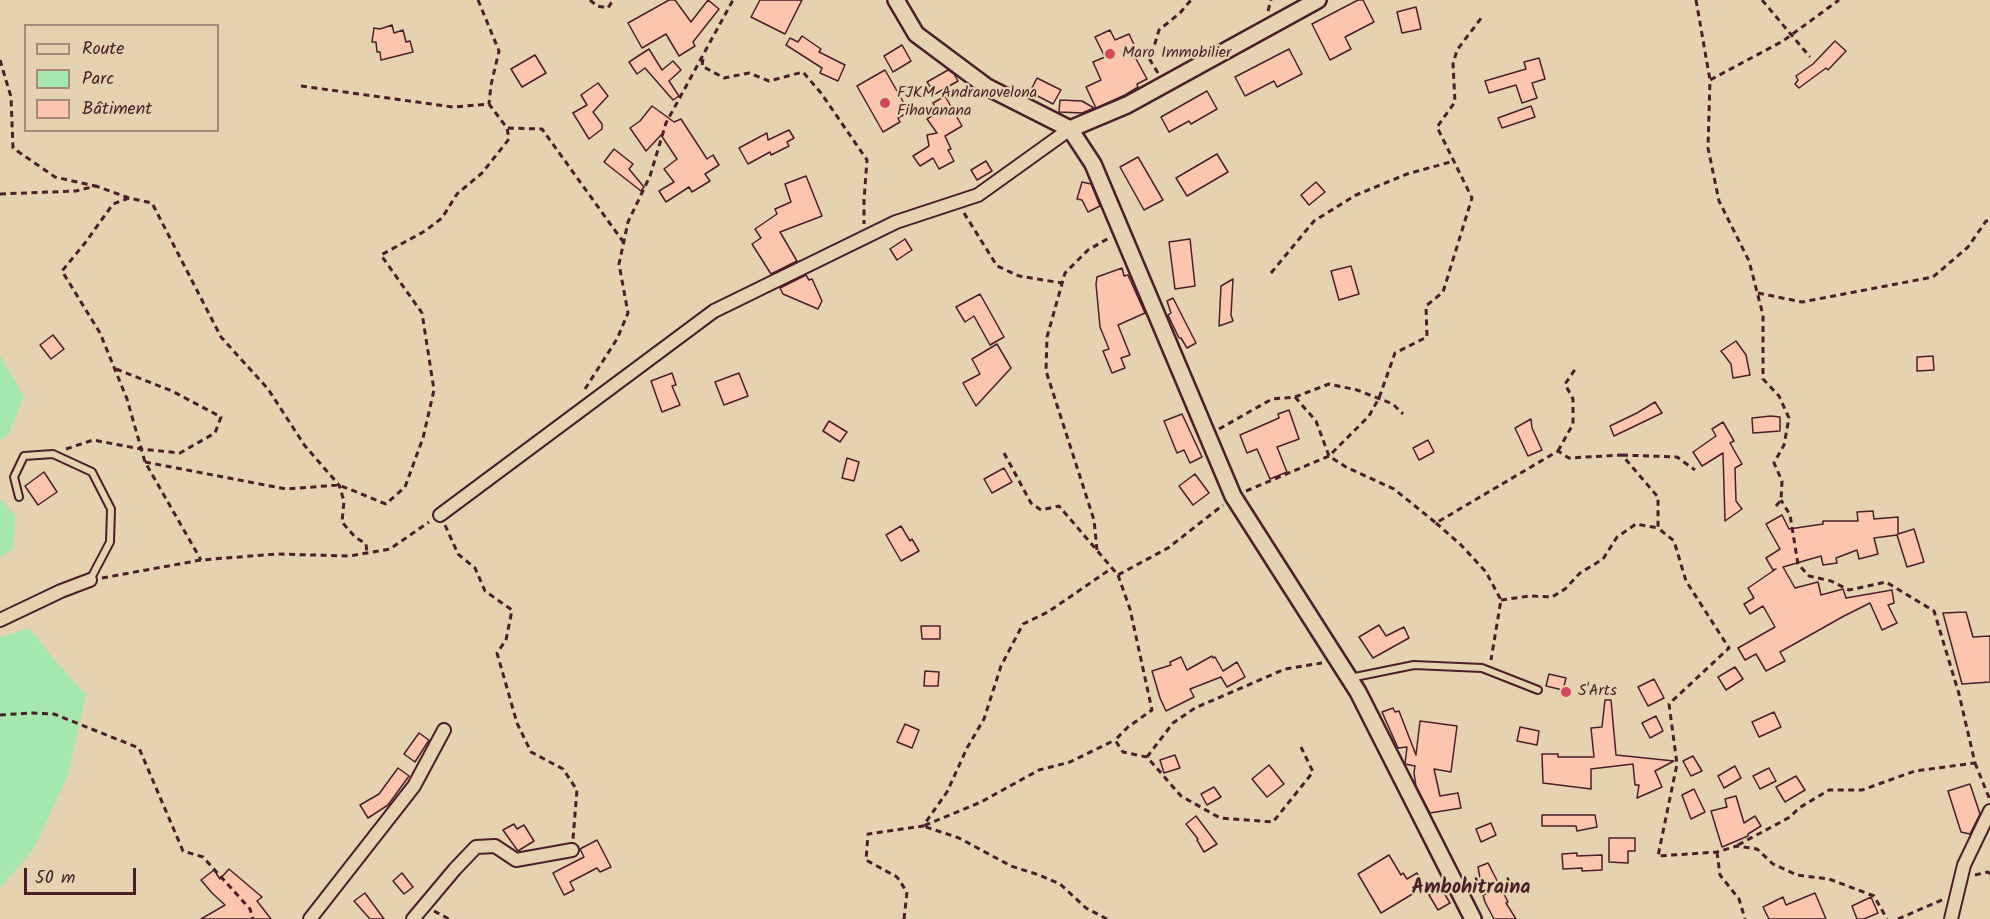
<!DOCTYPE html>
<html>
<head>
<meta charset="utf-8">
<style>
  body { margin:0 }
  #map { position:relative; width:1990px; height:919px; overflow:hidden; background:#e5d2b0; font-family:Kalam,sans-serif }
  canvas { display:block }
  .legend { position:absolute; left:24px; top:24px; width:195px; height:108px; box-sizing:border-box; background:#e5d2b0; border:2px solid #a78a7b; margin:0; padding:8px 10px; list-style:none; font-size:18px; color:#4a1f2b }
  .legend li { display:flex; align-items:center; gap:12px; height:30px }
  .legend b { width:30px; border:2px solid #a78a7b }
  .scale { position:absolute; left:24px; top:868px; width:112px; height:27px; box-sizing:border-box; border:3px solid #4a1f2b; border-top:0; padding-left:8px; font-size:18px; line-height:21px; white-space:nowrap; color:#4a1f2b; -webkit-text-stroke:4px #e5d2b0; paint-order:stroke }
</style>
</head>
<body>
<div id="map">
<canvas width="1990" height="919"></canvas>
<ul class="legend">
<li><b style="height:8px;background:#e5d2b0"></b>Route</li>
<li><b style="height:16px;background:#a6e7b0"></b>Parc</li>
<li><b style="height:16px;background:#fcc6ae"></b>Bâtiment</li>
</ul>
<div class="scale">50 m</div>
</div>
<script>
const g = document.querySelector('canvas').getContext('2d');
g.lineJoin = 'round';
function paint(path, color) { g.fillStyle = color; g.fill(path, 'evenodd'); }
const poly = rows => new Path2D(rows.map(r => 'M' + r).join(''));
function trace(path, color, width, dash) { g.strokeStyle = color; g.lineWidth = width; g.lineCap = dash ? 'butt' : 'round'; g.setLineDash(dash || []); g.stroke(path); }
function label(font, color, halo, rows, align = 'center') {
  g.font = font + ' Kalam,sans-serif'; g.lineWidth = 4.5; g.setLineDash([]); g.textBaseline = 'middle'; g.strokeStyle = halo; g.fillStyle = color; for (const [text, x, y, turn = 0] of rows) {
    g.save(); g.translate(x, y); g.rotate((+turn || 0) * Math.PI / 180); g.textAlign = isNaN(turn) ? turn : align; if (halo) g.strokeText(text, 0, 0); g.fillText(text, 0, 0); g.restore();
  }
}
paint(poly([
  [0,355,24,397,8,435,0,440],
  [0,498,15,516,13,549,0,557],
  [29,628,53,658,86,695,68,775,33,850,0,888,0,637]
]), '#a6e7b0');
const building = poly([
  [669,0,675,0,691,22,708,0,719,9,693,42,695,46,679,56,666,34,642,48,628,23,669,0],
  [760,0,802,0,785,34,751,17,760,0],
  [1358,0,1363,0,1374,22,1345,37,1351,49,1330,60,1312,24,1358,0],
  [1416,7,1421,29,1402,33,1397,12,1416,7],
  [392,25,394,33,403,30,406,42,410,41,413,52,381,60,380,52,377,52,376,42,372,42,374,28,380,29,392,25],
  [1110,30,1115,40,1129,34,1139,55,1135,57,1147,79,1137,84,1138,87,1125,95,1096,108,1086,87,1101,80,1093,62,1105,57,1095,37,1110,30],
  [802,36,821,49,819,52,845,65,838,81,820,73,822,68,786,45,790,38,798,42,802,36],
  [1835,41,1846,51,1828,70,1826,68,1799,88,1795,84,1798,80,1796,76,1813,64,1835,41],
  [902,45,911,61,893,72,884,56,902,45],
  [649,49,662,70,673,61,681,70,669,81,679,96,673,100,645,68,637,74,629,62,649,49],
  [1289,49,1302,74,1277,87,1274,81,1245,96,1235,77,1289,49],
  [535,55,546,73,522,87,511,69,535,55],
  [1539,58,1545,79,1532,83,1537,98,1522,103,1516,85,1489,93,1485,81,1526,69,1524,62,1539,58],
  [885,70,909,112,898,118,900,122,883,132,857,86,885,70],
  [948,70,954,74,958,81,935,94,927,82,948,70],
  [1037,78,1061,90,1053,104,1030,92,1037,78],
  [598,83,608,96,593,112,602,124,602,129,589,139,573,113,587,105,581,95,598,83],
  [1207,91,1217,109,1191,124,1189,121,1169,132,1161,117,1207,91],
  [945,96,962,126,945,136,951,149,948,150,954,161,939,169,933,158,920,166,913,156,929,146,927,135,937,133,927,119,938,112,933,103,945,96],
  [1060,100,1082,101,1094,108,1082,113,1059,112,1060,100],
  [652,106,674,122,681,119,707,159,713,155,719,165,705,174,710,181,692,192,689,187,666,202,659,191,674,182,664,169,677,159,661,135,646,151,630,128,640,121,652,106],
  [1531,106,1535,117,1502,128,1498,118,1531,106],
  [789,130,794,138,787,142,789,146,771,155,770,152,748,164,739,148,767,133,768,140,789,130],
  [614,149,633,164,629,169,644,187,641,191,604,162,614,149],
  [1217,154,1228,172,1187,196,1176,178,1217,154],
  [1138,157,1163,200,1144,210,1120,167,1138,157],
  [986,161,992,171,977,180,971,170,986,161],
  [806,176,822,216,780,232,797,261,771,274,752,244,761,238,755,229,777,214,775,209,791,202,785,184,806,176],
  [1082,182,1091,184,1100,206,1088,212,1082,200,1077,199,1082,182],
  [1316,182,1325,192,1309,205,1301,195,1316,182],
  [905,239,912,250,897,260,890,249,905,239],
  [1190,239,1195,286,1175,289,1169,242,1190,239],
  [1351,266,1359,294,1339,300,1331,271,1351,266],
  [1122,268,1124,276,1128,275,1145,313,1118,325,1130,355,1121,358,1125,368,1112,373,1103,351,1109,349,1100,327,1096,284,1097,277,1122,268],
  [806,275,809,280,812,279,822,301,818,309,783,294,780,288,806,275],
  [1233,279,1231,315,1233,321,1219,326,1221,286,1233,279],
  [980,294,1004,337,990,345,974,316,965,322,956,307,980,294],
  [1173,298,1196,343,1187,348,1181,338,1179,338,1168,315,1171,313,1167,301,1173,298],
  [53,335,64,349,51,359,40,345,53,335],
  [1736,341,1746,355,1750,375,1733,378,1731,364,1721,351,1736,341],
  [997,344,1011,368,976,406,963,383,980,374,972,359,997,344],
  [1933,356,1934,370,1917,371,1917,357,1933,356],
  [672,373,676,385,672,386,680,405,662,412,651,381,672,373],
  [739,373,748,396,724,405,715,382,739,373],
  [1655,402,1662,413,1614,436,1610,426,1637,413,1655,402],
  [1289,410,1299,439,1277,447,1287,472,1270,479,1257,449,1247,453,1240,435,1279,418,1278,414,1289,410],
  [1182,414,1202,457,1190,463,1184,450,1177,453,1164,421,1182,414],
  [1771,416,1780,417,1780,431,1753,433,1752,418,1771,416],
  [1531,419,1532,428,1542,450,1528,456,1515,428,1531,419],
  [829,421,847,432,840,442,823,431,829,421],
  [1723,422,1734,441,1730,443,1742,464,1735,468,1736,501,1742,509,1725,521,1723,453,1702,466,1693,452,1716,436,1712,429,1723,422],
  [1428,440,1434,452,1419,460,1413,448,1428,440],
  [847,458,859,462,854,481,842,478,847,458],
  [1004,468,1012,482,992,493,984,479,1004,468],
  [44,472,57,492,38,505,25,486,44,472],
  [1195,474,1209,493,1193,505,1179,486,1195,474],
  [1873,511,1874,519,1898,517,1898,534,1914,529,1924,562,1907,567,1897,535,1874,538,1878,554,1859,559,1857,550,1836,558,1837,563,1823,565,1821,556,1783,567,1795,588,1818,582,1821,595,1843,589,1846,598,1892,590,1894,603,1888,605,1897,623,1882,630,1870,603,1844,616,1780,652,1785,661,1766,671,1756,654,1745,660,1738,648,1775,627,1763,606,1750,614,1744,604,1754,598,1748,588,1776,569,1773,570,1766,558,1780,549,1766,524,1782,515,1789,529,1823,524,1823,521,1858,521,1857,512,1873,511],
  [901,526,910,541,912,539,919,551,901,561,886,535,901,526],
  [1966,612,1973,637,1990,636,1990,682,1962,684,1943,613,1966,612],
  [1379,625,1386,636,1404,627,1409,638,1373,658,1359,637,1379,625],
  [921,626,940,626,940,639,922,639,921,626],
  [1212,656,1213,658,1215,657,1223,671,1237,662,1245,677,1227,687,1221,677,1190,689,1194,697,1166,711,1160,698,1152,671,1171,665,1170,662,1181,657,1187,670,1212,656],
  [1735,667,1743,679,1726,690,1718,677,1735,667],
  [925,671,939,672,938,686,924,686,925,671],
  [1549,674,1566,678,1563,690,1546,686,1549,674],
  [1654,679,1664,698,1648,706,1638,687,1654,679],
  [1605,700,1611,700,1616,755,1674,761,1655,771,1662,787,1637,798,1639,785,1635,785,1633,764,1591,769,1591,789,1543,783,1542,754,1558,754,1558,757,1594,757,1591,728,1602,727,1605,700],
  [1393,708,1395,712,1399,711,1416,755,1420,721,1457,726,1451,772,1434,769,1440,796,1458,793,1461,808,1430,813,1416,786,1414,773,1415,766,1405,764,1407,747,1398,748,1382,712,1393,708],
  [1774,712,1781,727,1759,737,1752,722,1774,712],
  [1656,716,1663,731,1650,738,1642,723,1656,716],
  [905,724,919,730,912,748,897,742,905,724],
  [1520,727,1539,731,1537,745,1517,741,1520,727],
  [419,733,429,740,415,762,404,754,419,733],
  [1175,755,1180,768,1164,773,1160,760,1175,755],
  [1693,756,1702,771,1691,776,1683,761,1693,756],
  [1269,765,1284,784,1267,797,1252,779,1269,765],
  [1735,766,1741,778,1724,788,1718,776,1735,766],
  [398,768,409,776,388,805,368,818,360,805,379,794,398,768],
  [1769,768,1776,781,1760,789,1753,776,1769,768],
  [1796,776,1805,790,1785,802,1776,787,1796,776],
  [1970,784,1980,814,1970,834,1961,832,1948,791,1970,784],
  [1214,787,1221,797,1207,805,1201,794,1214,787],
  [1694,789,1705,812,1691,819,1682,795,1694,789],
  [1736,796,1744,823,1755,816,1761,826,1748,834,1748,836,1722,847,1711,811,1727,807,1725,799,1736,796],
  [1542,815,1595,815,1597,827,1577,831,1576,826,1542,826,1542,815],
  [1196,816,1217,844,1204,852,1197,840,1198,839,1186,824,1196,816],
  [1491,823,1496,835,1481,842,1476,829,1491,823],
  [514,824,517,829,524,825,534,841,518,851,503,830,514,824],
  [1609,838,1635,838,1635,851,1628,851,1628,863,1609,862,1609,838],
  [597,840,611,867,600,872,597,868,570,882,574,890,564,895,553,873,584,857,580,849,597,840],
  [1577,853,1577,856,1602,855,1602,870,1582,871,1582,868,1563,869,1562,854,1577,853],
  [1389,855,1401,875,1403,873,1407,879,1417,873,1424,887,1381,913,1358,874,1389,855],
  [1488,863,1508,902,1506,903,1516,919,1494,919,1485,902,1483,895,1486,894,1481,884,1478,867,1488,863],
  [229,869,262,897,257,901,271,919,201,919,225,905,212,893,201,880,214,870,220,879,229,869],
  [402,873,413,887,404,894,393,881,402,873],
  [1441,888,1450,903,1438,910,1429,895,1441,888],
  [365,893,384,919,370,919,354,901,365,893],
  [1815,893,1826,919,1769,919,1763,907,1783,897,1786,905,1815,893],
  [1871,897,1878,913,1864,919,1857,919,1852,906,1871,897]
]);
paint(building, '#fcc6ae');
trace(building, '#4a1f2b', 1.5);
const service = poly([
  [19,497,14,477,24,456,53,454,92,472,111,509,110,542,90,580],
  [1350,678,1414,665,1482,668,1538,690]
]);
const minor = poly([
  [440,515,714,311,896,222,978,195,1070,129],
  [0,620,61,591,90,580],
  [310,919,414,786,444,730],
  [413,919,455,869,476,847,495,846,516,860,572,850],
  [1951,919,1964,865,1990,811]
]);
const tertiary = poly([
  [896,0,916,34,987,87,1070,129,1093,164,1233,496,1358,692,1473,919],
  [1070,129,1127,105,1318,0]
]);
trace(service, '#4a1f2b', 10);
trace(minor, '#4a1f2b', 16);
trace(tertiary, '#4a1f2b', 20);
trace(poly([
  [478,0,499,51,491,85,489,104],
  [590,0,597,6,608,8,613,0],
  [1696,0,1710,80],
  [1762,0,1810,57],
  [1268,11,1271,0],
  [703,59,702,66,724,78,749,73,769,81,803,72,821,93,867,160,864,200,864,224],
  [0,60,11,97,13,148,55,177,95,186],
  [1158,73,1150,60,1159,30,1180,13,1191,0],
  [301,86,453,107,489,104,507,128,542,129,624,243],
  [0,194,76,191,96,186,129,198,152,203,221,337,268,389,305,446,339,485,344,501,342,522,355,537,366,544,367,553],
  [129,198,113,204,85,243,62,271,100,333,127,399,145,462,201,560],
  [964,213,997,266,1019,276,1062,283],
  [1271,273,1314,221,1356,195,1407,174,1454,161],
  [1758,293,1802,302,1933,277,1968,247,1986,221,1990,221],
  [585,389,617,339,628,313,619,264,628,222,650,176,666,123,733,0],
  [1295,397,1329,384,1357,390,1393,404,1403,414],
  [1219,429,1272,399,1295,397,1316,421,1329,456,1369,416,1379,398,1395,353,1427,337,1426,306,1443,292,1472,198,1437,127,1455,102,1453,64,1457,50,1482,17],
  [66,449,93,440,141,449,180,453,215,433,221,417,172,391,116,369],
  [1558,451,1573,424,1573,399,1565,384,1576,368],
  [1004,453,1031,503,1041,510,1059,506,1118,575,1168,548,1223,505],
  [1622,455,1677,457,1695,470],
  [145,462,286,489,339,485,386,504,405,487,423,438,434,390,422,313,381,255,425,231,442,218,457,194,482,173,509,139,507,128],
  [1246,491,1329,456,1346,467,1394,489,1436,523,1558,451,1569,458,1622,455,1658,497,1658,528,1674,541,1686,581,1729,648,1669,704,1677,764,1658,856,1717,852,1737,846,1757,849,1773,864,1797,875,1829,879,1874,896,1887,919],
  [1776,506,1781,500,1782,481,1774,463,1784,445,1789,418,1779,396,1763,379,1763,315,1749,261,1719,201,1708,148,1710,80,1783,41,1839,0],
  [1436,523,1461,545,1486,572,1501,600,1491,660],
  [445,525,458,554,475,568,485,591,512,610,506,640,497,653,517,723,531,752,563,769,577,790,573,839],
  [1097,550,1094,520,1046,371,1047,337,1065,273,1088,250,1109,238],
  [1118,575,1130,609,1152,710,1128,727,1115,740,1123,752,1147,757,1181,796,1220,818,1273,822,1313,772,1301,747],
  [102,578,201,560,276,554,350,556,390,549,429,522],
  [1501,600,1530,596,1552,597,1565,589,1580,573,1603,559,1617,537,1636,524,1658,528],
  [0,715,32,713,54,714,139,748,183,851,203,857,250,909,253,919],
  [1147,757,1173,723,1195,708,1285,669,1322,663],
  [1975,763,1990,800],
  [1738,845,1790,817,1799,808,1829,790,1862,790,1915,771,1975,763,1959,694,1934,611,1886,582,1849,590,1831,581,1809,576,1798,564,1790,515,1781,500],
  [1717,852,1720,875,1739,899,1745,919],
  [1975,875,1988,872,1990,874],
  [434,911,449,919],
  [904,919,907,892,897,877,866,860,868,834,923,826,947,792,967,748,984,719,1001,666,1023,624,1048,612,1112,568],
  [1107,919,1086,908,1060,884,1039,875,1011,866,959,838,923,826,981,802,1039,770,1070,762,1115,740],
  [1898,919,1944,899]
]), '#4a1f2b', 3, [6, 4.5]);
trace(service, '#e5d2b0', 6);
trace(minor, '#e5d2b0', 12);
trace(tertiary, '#e5d2b0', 15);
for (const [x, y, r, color] of [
  [1110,54,6,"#d1495b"],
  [885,103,6,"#d1495b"],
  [1566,692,6,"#d1495b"]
]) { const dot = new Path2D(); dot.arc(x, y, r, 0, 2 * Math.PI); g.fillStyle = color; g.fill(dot); trace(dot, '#e5d2b0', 2); }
label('16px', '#4a1f2b', '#e5d2b0', [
  ["Maro Immobilier",1122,54],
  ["FJKM Andranovelona",897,94],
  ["Fihavanana",897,112],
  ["S'Arts",1578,692]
], 'left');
label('bold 20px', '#4a1f2b', '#e5d2b0', [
  ["Ambohitraina",1471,890]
]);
</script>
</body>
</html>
